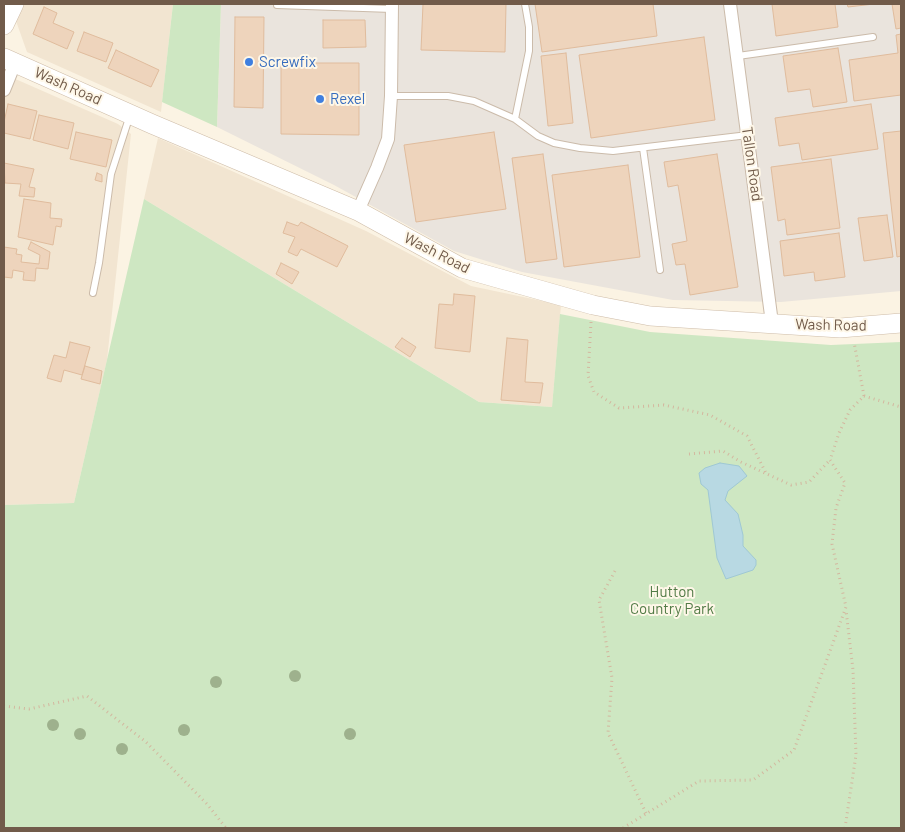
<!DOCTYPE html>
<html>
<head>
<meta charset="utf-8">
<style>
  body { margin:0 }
  #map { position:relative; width:905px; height:832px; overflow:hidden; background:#fbf3e3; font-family:Barlow,sans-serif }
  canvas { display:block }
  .frame { position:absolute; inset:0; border:5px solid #715b4a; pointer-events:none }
</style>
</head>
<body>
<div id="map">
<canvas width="905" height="832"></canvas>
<div class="frame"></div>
</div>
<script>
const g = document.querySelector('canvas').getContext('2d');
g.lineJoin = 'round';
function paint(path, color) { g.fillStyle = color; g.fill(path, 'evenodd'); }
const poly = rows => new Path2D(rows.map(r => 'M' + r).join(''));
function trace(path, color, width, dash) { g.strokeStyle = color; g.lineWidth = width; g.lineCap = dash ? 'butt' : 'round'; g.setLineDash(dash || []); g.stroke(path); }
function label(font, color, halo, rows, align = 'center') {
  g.font = font + ' Barlow,sans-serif'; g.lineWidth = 4; g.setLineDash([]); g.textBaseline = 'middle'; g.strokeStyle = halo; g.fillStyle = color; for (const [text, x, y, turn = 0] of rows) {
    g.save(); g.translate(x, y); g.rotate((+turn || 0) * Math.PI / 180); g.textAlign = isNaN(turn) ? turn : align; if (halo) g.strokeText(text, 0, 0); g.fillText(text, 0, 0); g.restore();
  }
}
paint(poly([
  [24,4,173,4,161,112,27,52,16,21],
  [4,74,118,124,131,134,107,360,74,503,4,505],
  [158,138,366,231,471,286,561,305,552,407,479,402,144,199]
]), '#f2e5d1');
paint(poly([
  [221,4,901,4,901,291,781,302,673,300,522,272,454,251,334,185,217,127]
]), '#eae4dd');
paint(poly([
  [173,4,221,4,217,127,162,102],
  [144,199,479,402,552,407,560,314,650,332,831,345,901,342,901,828,4,828,4,505,74,503]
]), '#cee7c2');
const water = poly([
  [720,463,739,466,747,476,728,491,725,500,738,514,743,535,743,546,756,560,756,565,753,570,726,579,717,558,708,490,701,484,699,473,705,468,720,463]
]);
paint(water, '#b8d9e3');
trace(water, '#9fc8d4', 1);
const building = poly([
  [423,4,506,4,505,52,421,50,423,4],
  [535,4,653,4,657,36,542,52,535,4],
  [772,4,835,4,838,27,776,36,772,4],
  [847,4,874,4,848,7,847,4],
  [892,4,901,4,901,28,896,29,892,4],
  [44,7,57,13,53,23,74,32,67,49,33,34,44,7],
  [235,17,264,17,263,108,234,107,235,17],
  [323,20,365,20,366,47,323,48,323,20],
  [84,32,113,43,106,62,77,51,84,32],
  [901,34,901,95,854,101,849,60,898,53,896,35,901,34],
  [704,37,715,120,591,138,579,55,704,37],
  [838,48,847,102,813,107,810,89,788,92,783,56,838,48],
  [116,50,159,70,151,87,108,68,116,50],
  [566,53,573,123,548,126,541,56,566,53],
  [281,63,359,63,359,135,281,134,281,63],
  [8,104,37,111,30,139,4,133,4,122,8,104],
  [871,104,878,149,802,160,799,143,779,146,775,118,871,104],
  [39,115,74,123,68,149,33,140,39,115],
  [901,131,901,256,897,257,883,133,901,131],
  [76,132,112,140,106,167,70,159,76,132],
  [494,132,506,209,416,222,404,145,494,132],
  [543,154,557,259,526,263,512,158,543,154],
  [717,154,738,287,690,295,685,264,676,265,672,244,687,241,678,185,668,187,664,162,717,154],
  [831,159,840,228,787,235,785,219,778,221,771,167,831,159],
  [4,163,34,169,29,187,35,188,34,197,19,196,21,184,5,183,4,163],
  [628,165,640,257,564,267,552,175,628,165],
  [97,173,102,175,102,182,95,180,97,173],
  [24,199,51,203,50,218,62,219,61,227,56,226,53,245,18,237,24,199],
  [887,215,893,257,864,261,858,218,887,215],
  [287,222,298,226,301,222,348,246,337,267,301,249,297,256,288,252,295,237,283,233,287,222],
  [839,233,845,277,815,281,814,272,784,276,780,241,839,233],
  [31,242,50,252,48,269,36,268,35,281,23,280,24,272,13,270,12,278,4,277,4,247,17,249,16,254,22,255,21,262,39,264,40,255,28,249,31,242],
  [281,263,299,272,292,284,276,274,281,263],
  [454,294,475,296,470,352,435,348,439,304,453,305,454,294],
  [402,338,416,347,410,357,395,347,402,338],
  [507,338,528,340,525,382,543,383,540,403,501,400,507,338],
  [70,342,90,347,82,375,64,370,61,382,47,378,54,355,66,358,70,342],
  [85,366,102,371,100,384,81,379,85,366]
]);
paint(building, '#eed4bc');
trace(building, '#e0bc9d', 1);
const lane = poly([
  [277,5,392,9],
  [738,56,873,37],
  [391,96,448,96,474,101,515,119,538,136,554,143,580,148,613,151,748,135],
  [515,119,529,51,529,27,525,4],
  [643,148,660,270],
  [93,293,99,263,111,174,130,115]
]);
const street = poly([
  [730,4,772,323],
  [4,90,15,63],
  [358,211,377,168,388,139,391,96,392,4]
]);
const secondary = poly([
  [4,25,14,4],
  [4,58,152,124,358,211,462,268,593,305,650,316,840,328,901,323]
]);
trace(lane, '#cbbbaa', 8);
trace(street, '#cbbbaa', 14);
trace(secondary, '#cebca8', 20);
trace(poly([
  [591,322,588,376,594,392,619,408,664,405,710,415,747,436,767,475],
  [864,396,901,407],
  [689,454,723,451,741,462,791,485,809,482,830,460],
  [615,571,599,600,612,678,608,733,646,813],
  [4,706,29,709,87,696,146,742,207,804,226,828],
  [623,828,699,781,753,780,794,750,846,607,832,544,836,508,845,483,830,460,839,433,850,410,864,396,854,342],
  [845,828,856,755,853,670,846,610]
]), '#d3b79f', 3, [1, 4]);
trace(lane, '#fff', 6);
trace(street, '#fff', 12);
trace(secondary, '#fff', 19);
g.fillStyle = '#9eb18d';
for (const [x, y] of [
  [295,676],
  [216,682],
  [53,725],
  [184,730],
  [80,734],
  [350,734],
  [122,749]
]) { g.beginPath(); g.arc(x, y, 6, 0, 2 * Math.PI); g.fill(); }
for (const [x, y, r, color] of [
  [249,62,5,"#3f7fe0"],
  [320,99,5,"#3f7fe0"]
]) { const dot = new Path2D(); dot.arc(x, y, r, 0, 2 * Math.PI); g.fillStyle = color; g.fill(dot); trace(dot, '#fef7e8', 2); }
label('15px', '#366cbe', '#fef7e8', [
  ["Screwfix",259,62],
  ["Rexel",330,99]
], 'left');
label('15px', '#715b4a', '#fef7e8', [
  ["Wash Road",68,86,24],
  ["Tallon Road",752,164,82],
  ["Wash Road",437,253,27],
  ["Wash Road",831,325,1]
]);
label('15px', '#527b46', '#fef7e8', [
  ["Hutton",672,592],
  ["Country Park",672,609]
]);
</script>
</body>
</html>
